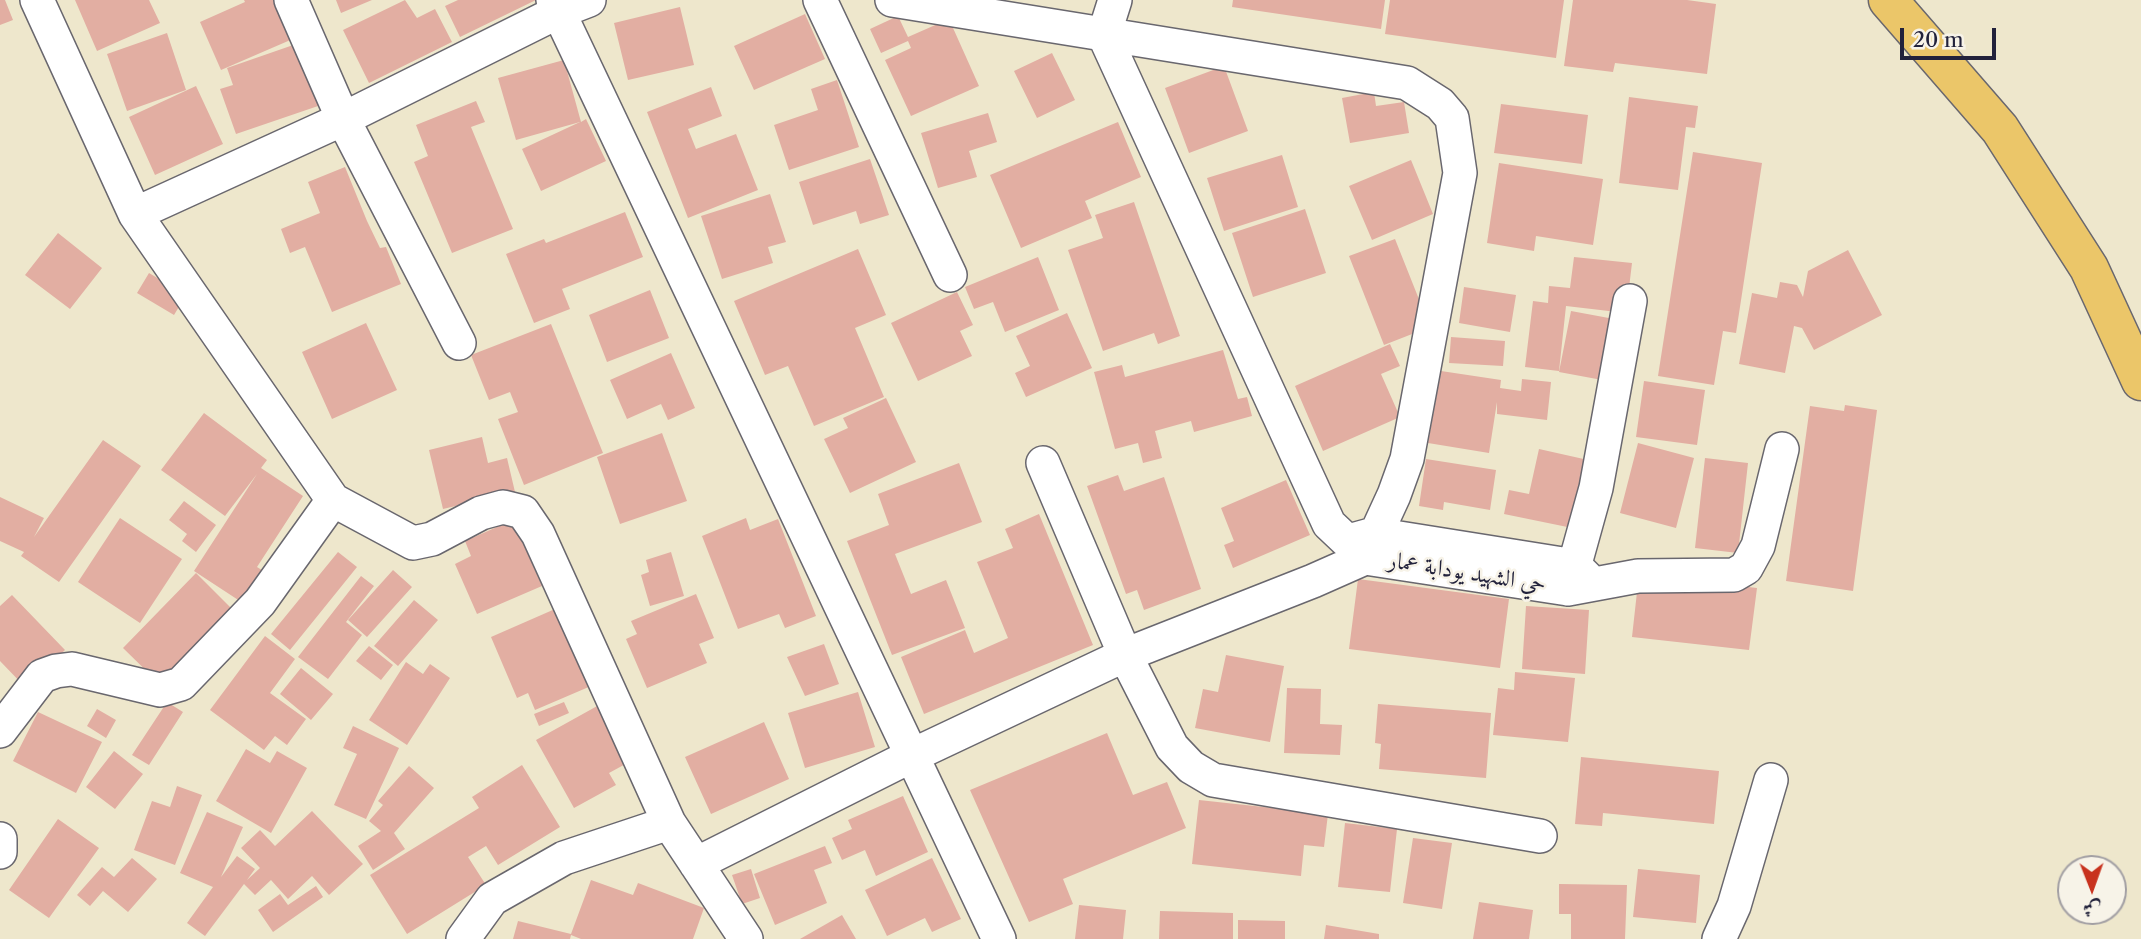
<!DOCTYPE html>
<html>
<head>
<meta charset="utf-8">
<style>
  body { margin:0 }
  #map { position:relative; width:2141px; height:939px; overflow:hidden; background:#eee7cc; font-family:"Libre Caslon Text",Amiri,serif }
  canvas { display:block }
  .north { position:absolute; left:2057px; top:855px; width:70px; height:70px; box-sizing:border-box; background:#f7f3e8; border:2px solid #a29fa3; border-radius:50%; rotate:179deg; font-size:19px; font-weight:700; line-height:28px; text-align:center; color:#22223b }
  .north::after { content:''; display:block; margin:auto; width:24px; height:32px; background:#c8321e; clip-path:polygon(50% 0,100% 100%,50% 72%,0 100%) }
  .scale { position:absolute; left:1900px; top:28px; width:96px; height:32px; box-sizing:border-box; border:4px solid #22223b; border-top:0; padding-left:9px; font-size:21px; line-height:24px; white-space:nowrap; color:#22223b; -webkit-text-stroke:5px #f7f3e8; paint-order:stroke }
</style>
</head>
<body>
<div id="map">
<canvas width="2141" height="939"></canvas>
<div class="north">ش</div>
<div class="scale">20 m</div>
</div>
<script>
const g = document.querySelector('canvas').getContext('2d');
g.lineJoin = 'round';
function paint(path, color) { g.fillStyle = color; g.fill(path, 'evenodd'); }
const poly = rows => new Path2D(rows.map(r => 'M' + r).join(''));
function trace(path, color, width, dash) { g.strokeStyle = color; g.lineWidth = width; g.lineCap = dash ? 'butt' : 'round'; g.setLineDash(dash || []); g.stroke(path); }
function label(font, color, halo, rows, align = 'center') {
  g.font = font + ' "Libre Caslon Text",Amiri,serif'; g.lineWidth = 5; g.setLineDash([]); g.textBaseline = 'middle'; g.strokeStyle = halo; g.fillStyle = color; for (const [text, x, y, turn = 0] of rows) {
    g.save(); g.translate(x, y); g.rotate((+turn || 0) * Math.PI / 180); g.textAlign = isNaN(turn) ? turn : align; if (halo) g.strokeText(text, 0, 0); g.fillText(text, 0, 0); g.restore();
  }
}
paint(poly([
  [0,0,5,0,13,20,0,25],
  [75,0,149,0,160,23,97,51],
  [244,0,278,0,295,38,221,70,200,22,245,2],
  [336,0,372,0,341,13],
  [405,0,417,18,435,9,452,42,369,83,343,30],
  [458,0,536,0,460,37,445,6],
  [1233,0,1385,0,1381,29,1232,7],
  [1390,0,1564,0,1556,58,1385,34],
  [1573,0,1687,0,1716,4,1707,74,1615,63,1613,72,1564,66],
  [680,7,694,65,628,80,614,23],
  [805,14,825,59,754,90,734,46],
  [898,16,908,37,949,19,979,86,911,116,885,60,911,48,908,41,881,53,870,29],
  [167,33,186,90,127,111,107,54],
  [299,43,321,105,236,134,220,89,233,85,227,68],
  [1052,53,1075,100,1037,118,1014,71],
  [564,60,581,122,586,119,606,161,541,191,522,149,580,122,516,140,498,78],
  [1224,66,1248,131,1189,153,1165,88],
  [837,80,859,147,789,170,774,125,818,110,811,89],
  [196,86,223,144,155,175,129,117],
  [711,87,722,116,688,129,696,149,736,134,758,190,688,218,647,112],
  [1374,92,1376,106,1404,102,1409,133,1350,143,1342,98],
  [1629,97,1698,106,1695,128,1686,127,1678,190,1619,183],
  [476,101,485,122,471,127,513,229,452,253,414,162,428,156,416,125],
  [1501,104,1588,115,1582,164,1494,153],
  [988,113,997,142,969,151,977,177,938,188,921,133],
  [1118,122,1141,177,1085,201,1092,218,1021,248,990,175],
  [1693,152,1762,163,1736,333,1723,331,1714,385,1658,376],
  [1282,155,1298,207,1224,231,1207,178],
  [870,159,889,215,860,224,856,211,813,225,799,182],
  [1411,160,1433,214,1372,240,1349,186],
  [1499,163,1603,179,1593,245,1536,236,1534,251,1487,243],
  [345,167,367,221,380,248,386,247,401,284,332,312,305,247,290,253,281,229,320,213,308,182],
  [770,194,786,242,768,247,773,263,722,279,701,216],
  [1134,202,1180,336,1158,344,1154,333,1103,351,1068,250,1103,238,1095,215],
  [1305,209,1326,273,1253,297,1232,233],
  [625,212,643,257,562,289,570,309,534,323,506,254,544,239,546,243],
  [58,233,102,268,70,309,25,275],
  [1395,239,1430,327,1384,345,1349,256],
  [858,249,886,315,855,328,884,397,814,426,788,366,765,375,734,301],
  [1848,250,1882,315,1814,350,1802,328,1794,326,1785,373,1739,364,1752,293,1777,298,1780,282,1797,285,1803,297,1808,271],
  [1038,257,1059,310,1005,332,993,302,974,309,965,287],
  [1574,257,1632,263,1626,313,1566,306,1559,371,1525,367,1533,301,1548,303,1549,286,1570,288],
  [149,273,186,295,174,315,137,293],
  [1464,287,1516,295,1510,332,1459,323],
  [650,290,669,338,607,362,589,315],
  [957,292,973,325,960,331,972,356,918,381,891,323],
  [1571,311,1625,321,1613,382,1559,372],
  [1067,313,1092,368,1026,397,1015,373,1030,366,1016,336],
  [366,323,397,390,332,419,302,352],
  [551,324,603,453,524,485,498,419,518,412,510,392,489,400,471,355],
  [1451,337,1505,341,1503,366,1449,363],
  [1390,344,1400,366,1381,374,1400,417,1323,451,1295,386],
  [1223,350,1238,399,1247,397,1252,416,1194,432,1191,421,1155,431,1162,458,1143,463,1138,443,1115,449,1094,372,1122,365,1125,377],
  [671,353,695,408,668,420,661,404,627,419,610,380],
  [1441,371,1501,380,1500,388,1521,391,1522,379,1551,382,1547,420,1497,414,1497,402,1489,453,1428,443],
  [1644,381,1705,390,1697,445,1636,437],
  [886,398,916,462,850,493,824,439,848,428,843,418],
  [1845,405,1877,410,1853,591,1786,581,1810,406,1844,411],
  [204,413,267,460,261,468,303,496,257,567,273,577,252,609,194,571,257,474,225,516,161,470],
  [662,433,687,501,620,524,597,457],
  [482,437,488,463,507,458,515,492,443,509,429,450],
  [103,440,141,466,59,582,21,556,24,552,0,541,0,497,44,518,34,537],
  [1638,443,1694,458,1676,528,1620,513],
  [1539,449,1597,462,1582,530,1504,514,1509,490,1529,494],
  [1705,458,1748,463,1738,553,1695,548],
  [1426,459,1496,470,1490,510,1444,502,1443,510,1419,506],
  [959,463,982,522,895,554,911,594,946,580,965,628,892,655,847,541,889,525,878,494],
  [1118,475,1124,491,1164,477,1201,589,1144,610,1137,590,1126,594,1087,486],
  [1286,480,1310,535,1233,568,1224,545,1234,541,1221,508],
  [184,501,216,525,196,552,182,541,187,534,169,520],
  [1039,514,1093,645,924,714,901,657,965,630,974,653,1008,638,977,562,1013,548,1005,529],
  [120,518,182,559,140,623,78,582],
  [746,518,750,530,778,519,816,616,785,628,779,614,738,629,702,536],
  [513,520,542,586,477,614,455,564,471,556,465,541],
  [338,552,357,567,290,650,271,634],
  [671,552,684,596,650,606,641,575,649,572,646,560],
  [393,570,412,587,367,637,348,620],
  [196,573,233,610,169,693,123,648],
  [1639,574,1757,588,1749,650,1632,637],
  [361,576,374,586,346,622,362,635,328,679,298,657],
  [1358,579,1509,599,1500,668,1349,649],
  [696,594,714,638,699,644,707,663,647,688,626,639,637,634,631,621],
  [12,595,65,650,26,688,0,661,0,606],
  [414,600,438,620,398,666,374,646],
  [1526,606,1589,610,1585,674,1522,669],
  [555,609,591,686,535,710,528,693,517,698,491,637],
  [265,636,295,659,270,693,306,719,287,745,275,736,264,750,210,710],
  [824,644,839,684,805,696,787,657],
  [369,646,393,665,381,680,356,661],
  [1226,655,1284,666,1270,742,1195,728,1203,689,1218,692],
  [406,662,423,674,430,664,450,678,407,745,369,720],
  [301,668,333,694,311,720,280,694],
  [1515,672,1575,678,1568,742,1493,735,1498,688,1514,690],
  [1287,688,1321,689,1320,724,1342,725,1340,755,1284,753],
  [858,692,875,747,805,768,788,713],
  [167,702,183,712,149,765,132,755],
  [564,702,569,713,539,726,534,714],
  [1378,704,1491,713,1486,778,1379,769,1381,744,1375,743],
  [599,705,631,761,609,773,616,785,574,808,536,740],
  [97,709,116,720,106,738,87,726],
  [38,712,102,742,76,793,13,761],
  [764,722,789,779,711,814,685,757],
  [353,726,399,748,366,819,334,805,357,754,343,748],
  [1107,733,1133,795,1167,782,1186,828,1063,879,1073,904,1029,922,970,790],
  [246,749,270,763,277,751,307,768,271,833,216,801],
  [114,751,143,774,115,809,86,787],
  [1581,757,1719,771,1714,824,1603,813,1602,826,1575,824],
  [522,765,560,827,498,865,486,846,468,857,486,885,407,934,370,875,479,808,472,797],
  [409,766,434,788,394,833,405,849,373,870,358,846,381,831,369,821,383,805,378,801],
  [177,786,202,795,175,865,134,850,152,801,170,807],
  [903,796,928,852,876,876,865,850,842,860,832,838,852,829,848,820],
  [1199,800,1328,814,1324,847,1304,845,1301,876,1192,864],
  [312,811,363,864,329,895,312,876,288,899,271,880,255,895,244,884,205,936,187,923,213,887,180,873,207,812,243,827,221,877,237,856,255,869,247,880,260,868,241,848,260,830,275,846],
  [58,819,99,848,49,918,9,890],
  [1345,823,1397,829,1390,892,1338,887],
  [1413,838,1452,843,1442,909,1403,903],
  [825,846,832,863,814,870,827,903,775,925,754,874],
  [132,858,157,879,128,912,103,891,90,906,77,895,102,867,114,877],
  [932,858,961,919,932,932,925,918,887,936,865,890],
  [751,869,760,898,742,904,732,875],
  [1638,869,1700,875,1696,923,1633,917],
  [591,880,633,895,638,883,704,908,693,939,581,939,571,935,570,939,513,939,518,921,571,934],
  [1559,884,1627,885,1625,939,1571,939,1571,914,1559,914],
  [316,886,323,897,273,932,258,910,280,894,288,905],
  [1479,902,1533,910,1529,939,1473,939],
  [1079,905,1126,910,1123,939,1075,939],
  [1160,911,1233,913,1233,939,1159,939],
  [842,915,856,939,800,939],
  [1238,920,1285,921,1285,939,1238,939],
  [1326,925,1379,934,1379,939,1324,939]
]), '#e2aea2');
const minor = poly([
  [37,0,135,214,333,500,413,543,432,539,481,513,503,507,523,512,538,534,669,823,746,939],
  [291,0,343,119,459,343],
  [553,0,999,939],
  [820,0,950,275],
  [1115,0,1104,35,1329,524,1365,558,1568,589,1638,576,1734,575,1746,568,1758,546,1782,449],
  [135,214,343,119,558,12,589,0],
  [1043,463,1125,655,1172,747,1191,767,1213,780,1540,836],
  [1356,539,1374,534,1575,566,1590,581],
  [1568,589,1596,488,1630,301],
  [0,731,42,676,56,671,72,669,160,690,181,684,260,602,333,500],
  [0,839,0,852],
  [696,864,911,756,1125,655,1313,581,1365,558,1394,495,1407,459,1460,173,1452,118,1440,104,1407,83,892,0],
  [463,939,492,899,564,858,669,823],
  [1719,939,1734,906,1771,780]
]);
const primary = poly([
  [1888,0,2000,129,2089,268,2141,381]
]);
trace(minor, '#69676e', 36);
trace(primary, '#69676e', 41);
trace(minor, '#fff', 33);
trace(primary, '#ebc669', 38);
label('23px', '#22223b', '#f7f3e8', [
  ["حي الشهيد يودابة عمار",1467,573,9]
]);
</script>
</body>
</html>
